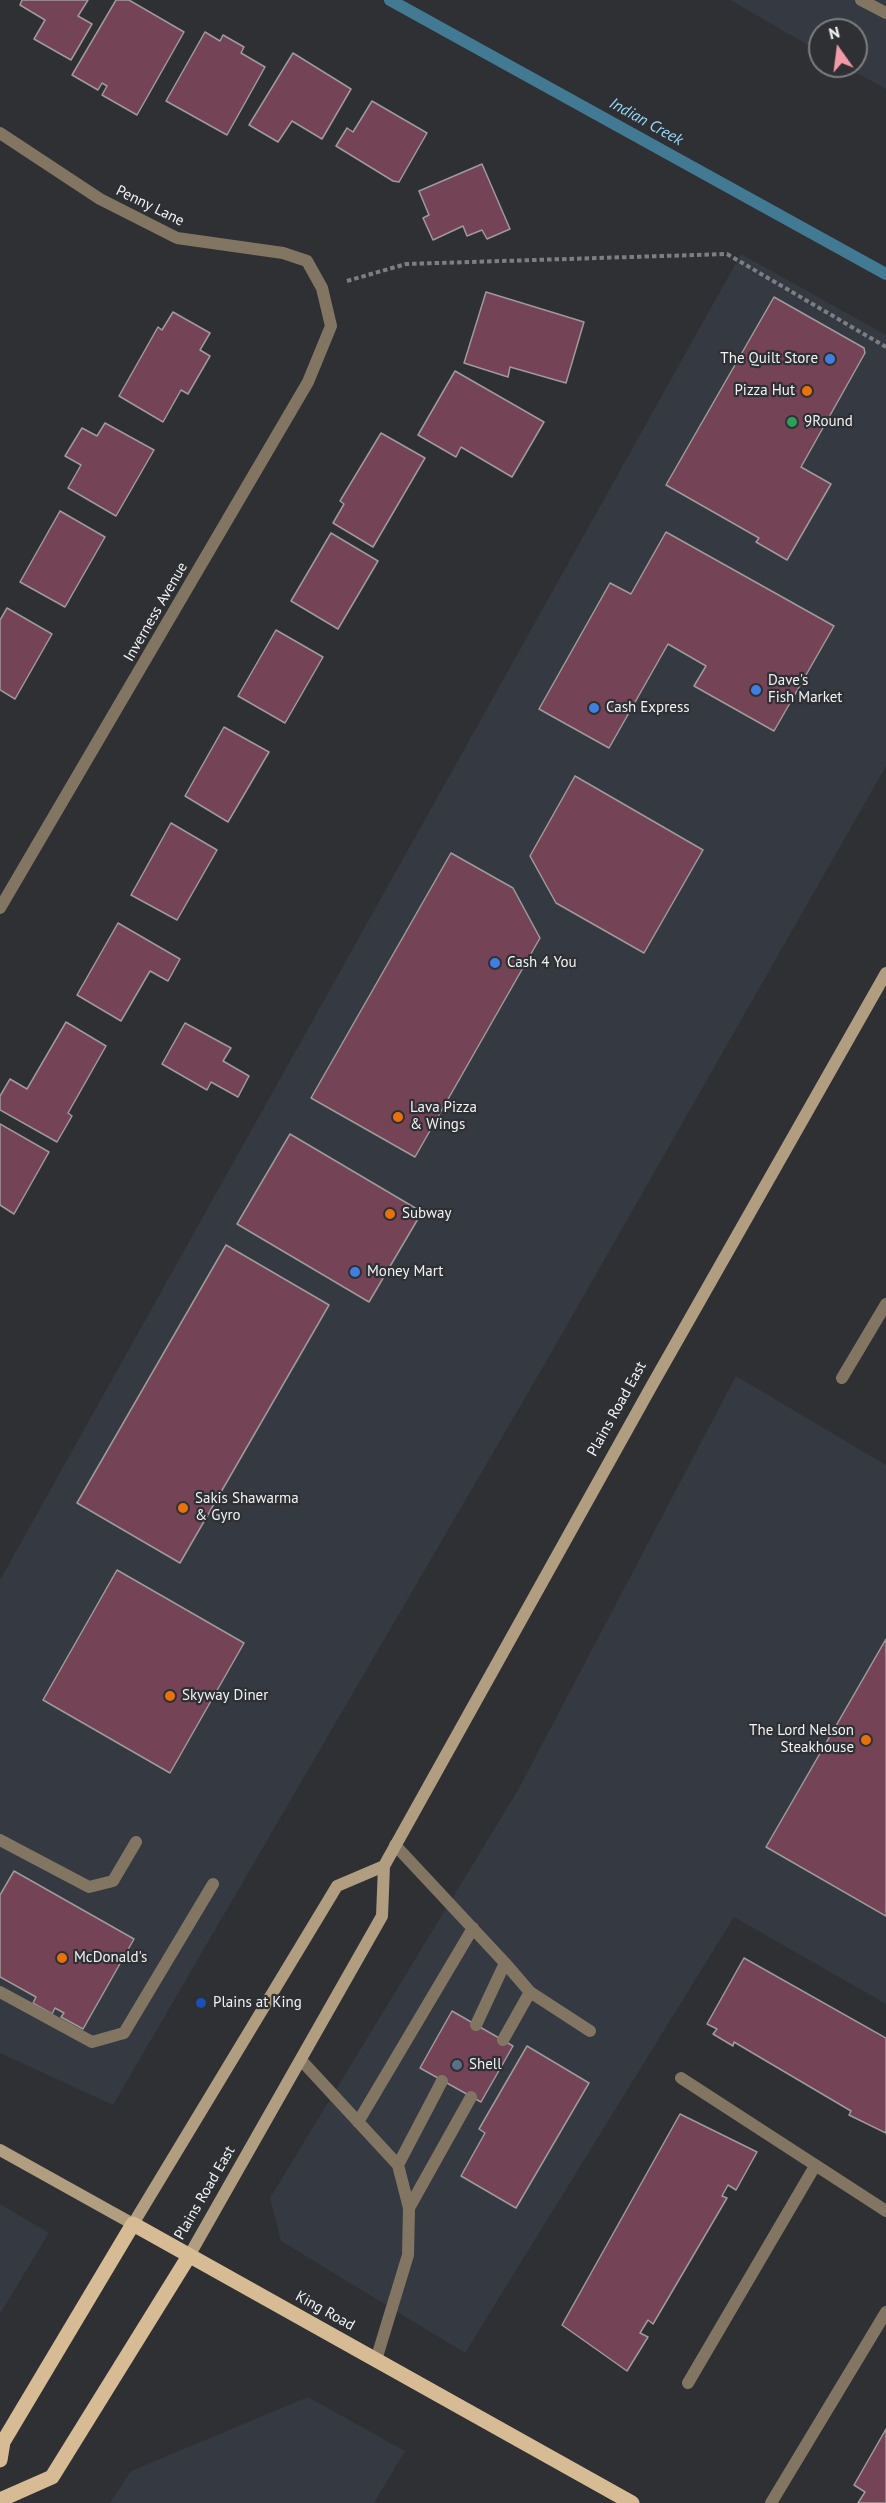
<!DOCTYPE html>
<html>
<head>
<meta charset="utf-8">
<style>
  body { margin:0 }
  #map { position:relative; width:886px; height:2503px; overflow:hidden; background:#2e3033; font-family:"PT Sans",sans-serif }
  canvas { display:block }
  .north { position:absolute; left:808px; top:18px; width:60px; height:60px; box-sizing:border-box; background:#2e3033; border:2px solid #7c7e81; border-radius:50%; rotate:346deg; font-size:16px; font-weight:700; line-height:24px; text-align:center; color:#f2f3f5 }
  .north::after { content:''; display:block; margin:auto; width:21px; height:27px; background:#f39aa7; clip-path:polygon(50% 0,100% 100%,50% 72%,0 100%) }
</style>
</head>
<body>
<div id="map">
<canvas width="886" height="2503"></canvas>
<div class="north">N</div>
</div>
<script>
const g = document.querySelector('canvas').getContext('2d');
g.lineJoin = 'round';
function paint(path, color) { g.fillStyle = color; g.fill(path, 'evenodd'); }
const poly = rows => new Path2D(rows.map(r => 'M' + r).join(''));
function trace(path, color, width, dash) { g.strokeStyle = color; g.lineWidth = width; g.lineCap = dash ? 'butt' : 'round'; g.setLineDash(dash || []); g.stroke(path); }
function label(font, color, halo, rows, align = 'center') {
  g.font = font + ' "PT Sans",sans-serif'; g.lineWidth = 4.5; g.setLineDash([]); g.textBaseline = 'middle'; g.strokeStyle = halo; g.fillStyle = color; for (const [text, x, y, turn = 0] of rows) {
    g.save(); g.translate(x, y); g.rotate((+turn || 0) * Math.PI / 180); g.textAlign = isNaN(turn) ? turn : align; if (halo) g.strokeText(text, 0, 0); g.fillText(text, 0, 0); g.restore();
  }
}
paint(poly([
  [730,0,886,0,886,89,845,66,856,66,856,30,820,30,820,52],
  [741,254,886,335,886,766,554,1348,113,2105,0,2053,0,1580],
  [736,1376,886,1465,886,2004,734,1917,465,2353,281,2241,270,2198,518,1790],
  [0,2204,49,2233,0,2314],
  [308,2397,405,2451,374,2503,110,2503,131,2471]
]), '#343942');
trace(poly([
  [390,0,886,274]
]), '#427993', 12);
const building = poly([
  [22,0,88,0,78,16,92,24,71,60,34,39,45,20,20,5,22,0],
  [116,0,129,0,184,32,137,115,102,95,107,86,102,83,98,90,72,75,116,0],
  [205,32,220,41,223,35,244,47,241,53,265,67,227,135,166,101,205,32],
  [293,53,351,89,322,139,292,121,278,142,249,125,293,53],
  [372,101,427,133,399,182,393,181,336,146,347,128,353,132,372,101],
  [482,164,510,229,487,239,482,230,467,236,463,226,433,240,423,218,429,215,419,191,482,164],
  [486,292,584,322,566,383,510,367,508,377,464,363,486,292],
  [774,297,864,348,865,353,801,467,831,484,787,560,756,542,759,538,666,485,774,297],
  [173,312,210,333,200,350,210,356,188,394,181,390,163,422,119,396,158,327,162,330,173,312],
  [455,371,544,422,512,477,461,447,456,457,418,435,455,371],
  [105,423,154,450,116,516,68,488,81,465,65,456,82,428,97,436,105,423],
  [381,433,425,458,373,547,333,523,344,504,340,501,381,433],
  [60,511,105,537,65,607,20,582,60,511],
  [666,532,834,626,774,731,694,686,706,666,668,644,609,748,539,709,610,583,631,594,666,532],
  [331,533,378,561,338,629,291,601,331,533],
  [7,608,52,634,15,699,0,690,0,620,7,608],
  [276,630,323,657,285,723,238,696,276,630],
  [224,727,269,752,228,822,185,796,224,727],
  [575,776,703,850,644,953,556,903,530,856,575,776],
  [171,823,217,850,177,920,131,895,171,823],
  [451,853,513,888,540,938,415,1157,311,1098,451,853],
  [118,923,180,959,168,981,150,971,121,1021,77,995,118,923],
  [66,1022,106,1046,68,1113,72,1116,57,1142,0,1110,0,1096,10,1079,27,1089,66,1022],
  [185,1023,231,1048,223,1061,249,1076,238,1097,211,1082,207,1090,162,1064,185,1023],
  [0,1124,49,1152,14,1214,0,1205,0,1124],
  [290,1134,422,1212,369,1302,237,1224,290,1134],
  [226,1245,329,1305,180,1563,77,1503,226,1245],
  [117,1570,244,1643,170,1773,43,1700,117,1570],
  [886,1639,886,1916,766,1847,886,1639],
  [14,1871,134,1939,83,2029,61,2017,64,2013,55,2008,52,2014,33,2003,36,1997,0,1977,0,1895,14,1871],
  [744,1958,886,2038,886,2133,849,2115,851,2111,734,2042,733,2046,713,2034,717,2029,707,2024,744,1958],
  [452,2011,513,2046,481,2102,420,2068,452,2011],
  [527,2046,589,2083,516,2208,461,2176,485,2133,479,2129,527,2046],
  [680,2114,757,2152,736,2190,728,2185,722,2196,727,2198,653,2324,648,2320,640,2333,648,2337,627,2371,562,2325,680,2114],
  [886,2429,886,2503,858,2503,865,2492,854,2485,886,2429]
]);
paint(building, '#744456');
trace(building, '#9f9a9b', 1.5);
trace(poly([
  [347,281,406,264,727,254,886,347]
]), '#7d7e81', 4, [4.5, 3]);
trace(poly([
  [861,0,886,13],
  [842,1378,886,1304],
  [0,1840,89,1887,113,1881,136,1842],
  [395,1845,505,1963,476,2025],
  [0,1992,92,2042,124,2033,213,1884],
  [530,1992,590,2031],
  [503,2040,530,1992,505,1963],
  [301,2060,398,2165,442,2081],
  [681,2078,886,2211],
  [358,2122,473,1928],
  [409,2208,471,2097],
  [376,2360,408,2255,409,2208,398,2165],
  [688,2383,815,2166],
  [771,2503,886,2312]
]), '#827663', 12);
trace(poly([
  [0,133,100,199,177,238,283,253,307,261,322,288,331,326,308,382,0,908]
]), '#827663', 12);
trace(poly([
  [0,2150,133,2224,337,1886,384,1866],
  [189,2256,382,1916,384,1866,651,1387,886,973]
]), '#b19d7f', 12);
trace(poly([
  [0,2460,3,2442,133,2224,632,2503],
  [0,2500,52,2477,189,2256]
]), '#d6bb94', 15);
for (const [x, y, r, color] of [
  [830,359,6,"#3f7fe0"],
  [807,391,6,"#e8710a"],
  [792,422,6,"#2e9e5b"],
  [756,690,6,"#3f7fe0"],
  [594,708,6,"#3f7fe0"],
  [495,963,6,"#3f7fe0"],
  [398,1117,6,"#e8710a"],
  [390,1214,6,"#e8710a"],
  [355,1272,6,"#3f7fe0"],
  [183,1508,6,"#e8710a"],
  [170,1696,6,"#e8710a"],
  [866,1740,6,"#e8710a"],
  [62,1958,6,"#e8710a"],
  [201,2003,6,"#1a4fb4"],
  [457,2065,6,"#5c6f8a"]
]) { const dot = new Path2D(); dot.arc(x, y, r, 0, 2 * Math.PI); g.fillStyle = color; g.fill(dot); trace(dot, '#2e3033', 2); }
label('15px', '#f2f3f5', '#2e3033', [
  ["Penny Lane",150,206,26],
  ["Inverness Avenue",156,612,-60],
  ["Plains Road East",617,1409,-61],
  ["Plains Road East",205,2193,-60],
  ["King Road",325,2311,29]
]);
label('15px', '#f2f3f5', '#2e3033', [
  ["The Quilt Store",818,359,"right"],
  ["Pizza Hut",795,391,"right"],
  ["9Round",804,422],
  ["Dave's",768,681],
  ["Fish Market",768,698],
  ["Cash Express",606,708],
  ["Cash 4 You",507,963],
  ["Lava Pizza",410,1108],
  ["& Wings",410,1125],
  ["Subway",402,1214],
  ["Money Mart",367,1272],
  ["Sakis Shawarma",195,1499],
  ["& Gyro",195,1516],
  ["Skyway Diner",182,1696],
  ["The Lord Nelson",854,1731,"right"],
  ["Steakhouse",854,1748,"right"],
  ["McDonald's",74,1958],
  ["Plains at King",213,2003],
  ["Shell",469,2065]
], 'left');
label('italic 16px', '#98dafb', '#2e3033', [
  ["Indian Creek",646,122,29]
]);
</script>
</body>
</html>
